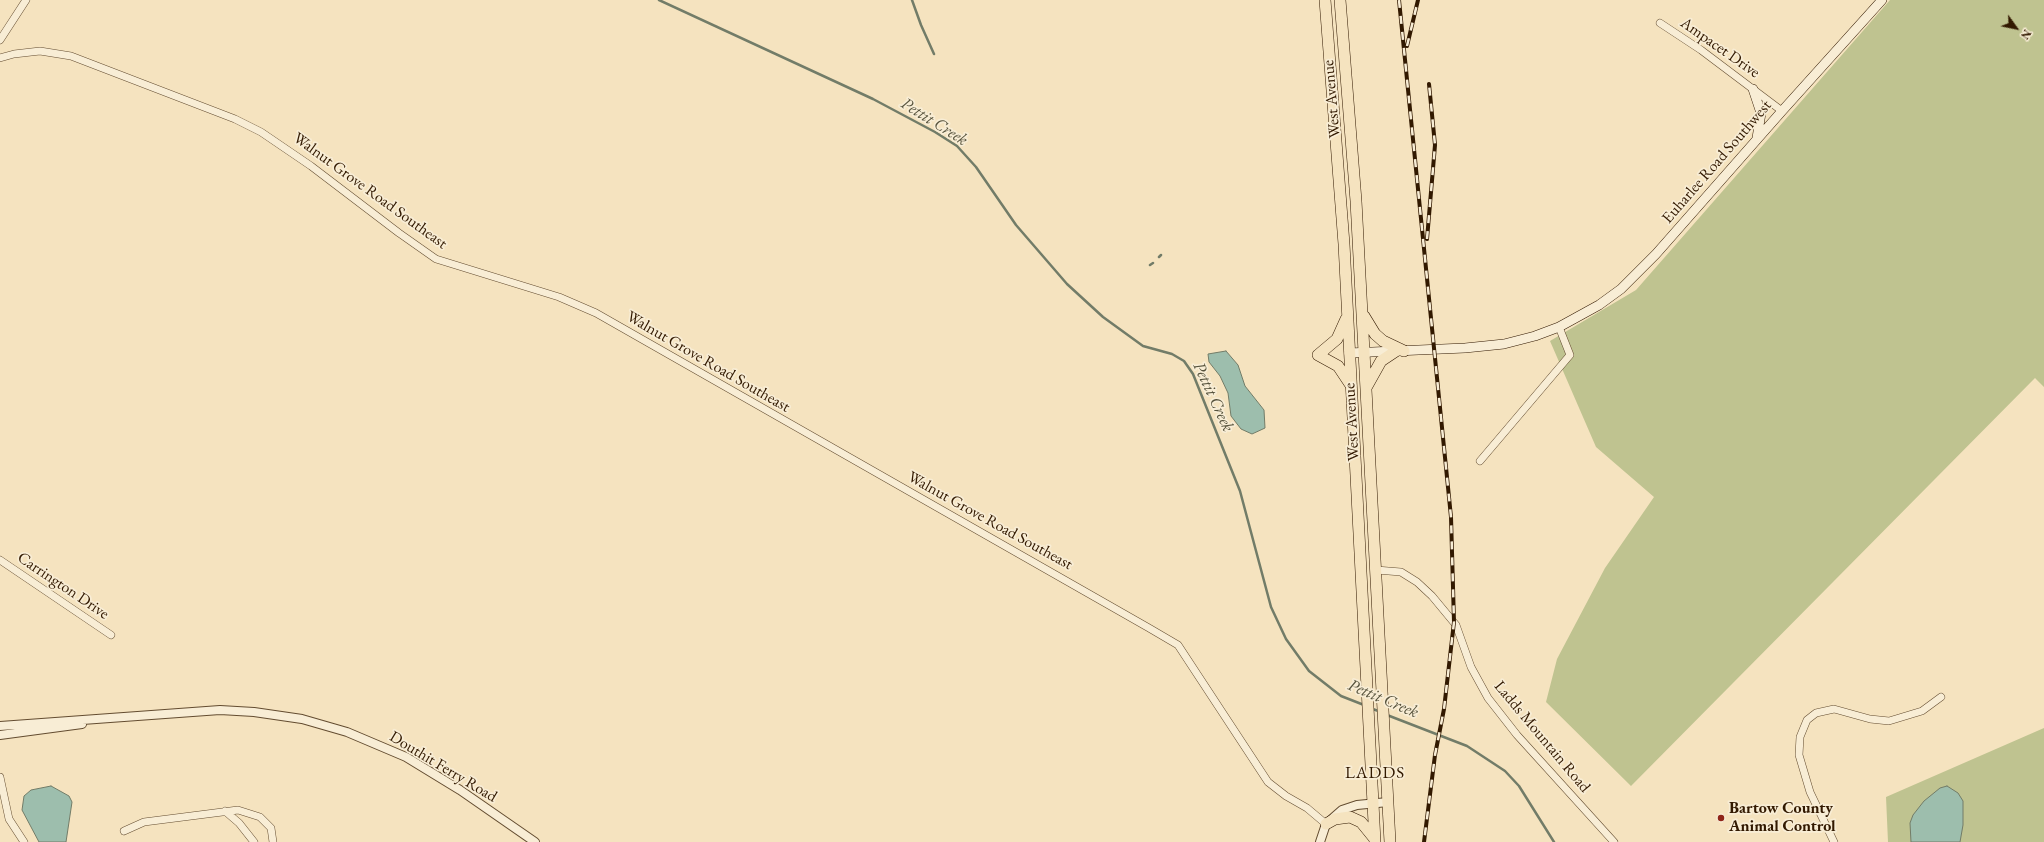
<!DOCTYPE html>
<html>
<head>
<meta charset="utf-8">
<style>
  body { margin:0 }
  #map { position:relative; width:2044px; height:842px; overflow:hidden; background:#f5e3bf; font-family:"EB Garamond",serif }
  canvas { display:block }
  .north { position:absolute; left:1996px; top:8px; width:40px; height:40px; -webkit-text-stroke:3px #f8edd5; paint-order:stroke; rotate:123deg; font-size:11px; font-weight:700; line-height:16px; text-align:center; color:#321900 }
  .north::after { content:''; display:block; margin:auto; width:14px; height:18px; background:#321900; clip-path:polygon(50% 0,100% 100%,50% 72%,0 100%) }
</style>
</head>
<body>
<div id="map">
<canvas width="2044" height="842"></canvas>
<div class="north">N</div>
</div>
<script>
const g = document.querySelector('canvas').getContext('2d');
g.lineJoin = 'round';
function paint(path, color) { g.fillStyle = color; g.fill(path, 'evenodd'); }
const poly = rows => new Path2D(rows.map(r => 'M' + r).join(''));
function trace(path, color, width, dash) { g.strokeStyle = color; g.lineWidth = width; g.lineCap = dash ? 'butt' : 'round'; g.setLineDash(dash || []); g.stroke(path); }
function label(font, color, halo, rows, align = 'center') {
  g.font = font + ' "EB Garamond",serif'; g.lineWidth = 3.5; g.setLineDash([]); g.textBaseline = 'middle'; g.strokeStyle = halo; g.fillStyle = color; for (const [text, x, y, turn = 0] of rows) {
    g.save(); g.translate(x, y); g.rotate((+turn || 0) * Math.PI / 180); g.textAlign = isNaN(turn) ? turn : align; if (halo) g.strokeText(text, 0, 0); g.fillText(text, 0, 0); g.restore();
  }
}
paint(poly([
  [1890,0,2044,0,2044,387,2035,378,1631,786,1546,702,1557,659,1605,568,1654,497,1596,447,1550,341,1636,290],
  [2044,728,2044,842,1888,842,1886,797]
]), '#bfc390');
const water = poly([
  [1226,351,1238,365,1245,386,1264,410,1265,428,1252,434,1241,429,1231,416,1228,393,1220,376,1209,362,1208,354,1226,351],
  [51,786,69,796,72,802,66,842,39,842,22,810,24,796,31,790,51,786],
  [1947,786,1958,793,1963,801,1963,825,1960,842,1911,842,1910,823,1913,815,1924,801,1940,788,1947,786]
]);
paint(water, '#9dbead');
trace(water, '#727c68', 1);
trace(poly([
  [659,0,873,99,935,132,957,146,976,167,1016,225,1067,284,1103,317,1143,346,1172,354,1184,361,1193,374,1240,491,1271,607,1286,639,1309,671,1341,696,1364,705],
  [912,0,921,25,934,54],
  [1159,257,1161,255],
  [1150,265,1153,263],
  [1370,708,1381,712],
  [1387,715,1467,746,1505,771,1519,786,1554,842]
]), '#727c68', 2.5);
const minor = poly([
  [1660,23,1701,50,1782,111],
  [0,40,26,0],
  [0,58,14,54,40,51,71,56,235,119,261,132,311,166,399,233,436,259,559,297,596,313,1149,628,1178,645,1268,782,1286,796,1307,808,1326,824],
  [1480,461,1570,355,1559,327],
  [0,560,111,635],
  [1376,570,1401,572,1417,582,1432,596,1456,625,1471,667,1488,698,1517,735,1614,842],
  [0,777,9,819,24,842],
  [225,811,239,823,254,842],
  [124,831,144,822,238,810,260,817,271,828,273,842],
  [1834,842,1810,792,1799,755,1800,737,1807,720,1816,713,1834,709,1870,719,1889,721,1922,711,1941,697]
]);
const tertiary = poly([
  [0,726,220,710,254,712,302,719,347,732,406,757,460,790,535,842],
  [0,735,82,724],
  [1320,842,1326,824,1342,810,1357,805,1388,802]
]);
const secondary = poly([
  [1753,89,1761,113,1757,138],
  [1349,353,1465,348,1504,344,1535,336,1559,327,1599,305,1621,289,1656,254,1782,111,1882,0]
]);
const primary = poly([
  [1325,0,1344,244,1375,842],
  [1340,0,1356,201,1390,842],
  [1364,316,1375,334,1383,341,1404,351],
  [1318,355,1337,339,1346,319],
  [1318,355,1338,366,1350,384],
  [1367,386,1381,361,1396,351],
  [1326,824,1335,819,1350,817,1361,822,1374,838]
]);
trace(minor, '#634c30', 8);
trace(tertiary, '#634c30', 10);
trace(secondary, '#321900', 10);
trace(primary, '#321900', 12);
trace(minor, '#f8edd5', 7);
trace(tertiary, '#f8edd5', 8);
trace(secondary, '#f8edd5', 9);
trace(primary, '#f5e3bf', 11);
const rail = poly([
  [1399,0,1451,517,1454,622,1444,709,1435,755,1424,842],
  [1407,46,1418,0],
  [1427,239,1435,145,1429,84]
]);
trace(rail, '#321900', 4);
trace(rail, '#f8edd5', 2.5, [8]);
for (const [x, y, r, color] of [
  [1721,818,4,"#8f2418"]
]) { const dot = new Path2D(); dot.arc(x, y, r, 0, 2 * Math.PI); g.fillStyle = color; g.fill(dot); trace(dot, '#f8edd5', 1.5); }
label('16px', '#321900', '#f8edd5', [
  ["Ampacet Drive",1720,48,35],
  ["West Avenue",1332,99,-95],
  ["Euharlee Road Southwest",1717,162,-49],
  ["Walnut Grove Road Southeast",370,191,36],
  ["Walnut Grove Road Southeast",708,362,30],
  ["West Avenue",1352,422,-93],
  ["Walnut Grove Road Southeast",990,521,29],
  ["Carrington Drive",63,586,34],
  ["Ladds Mountain Road",1542,737,50],
  ["Douthit Ferry Road",443,767,31]
]);
label('bold 16px', '#321900', '#f8edd5', [
  ["Bartow County",1729,809],
  ["Animal Control",1729,827]
], 'left');
label('italic 17px', '#57533d', '#f8edd5', [
  ["Pettit Creek",934,122,32],
  ["Pettit Creek",1213,397,65],
  ["Pettit Creek",1383,699,23]
]);
g.letterSpacing = '1px';
label('17px', '#321900', '#f8edd5', [
  ["LADDS",1375,773]
]);
g.letterSpacing = '0px';
</script>
</body>
</html>
